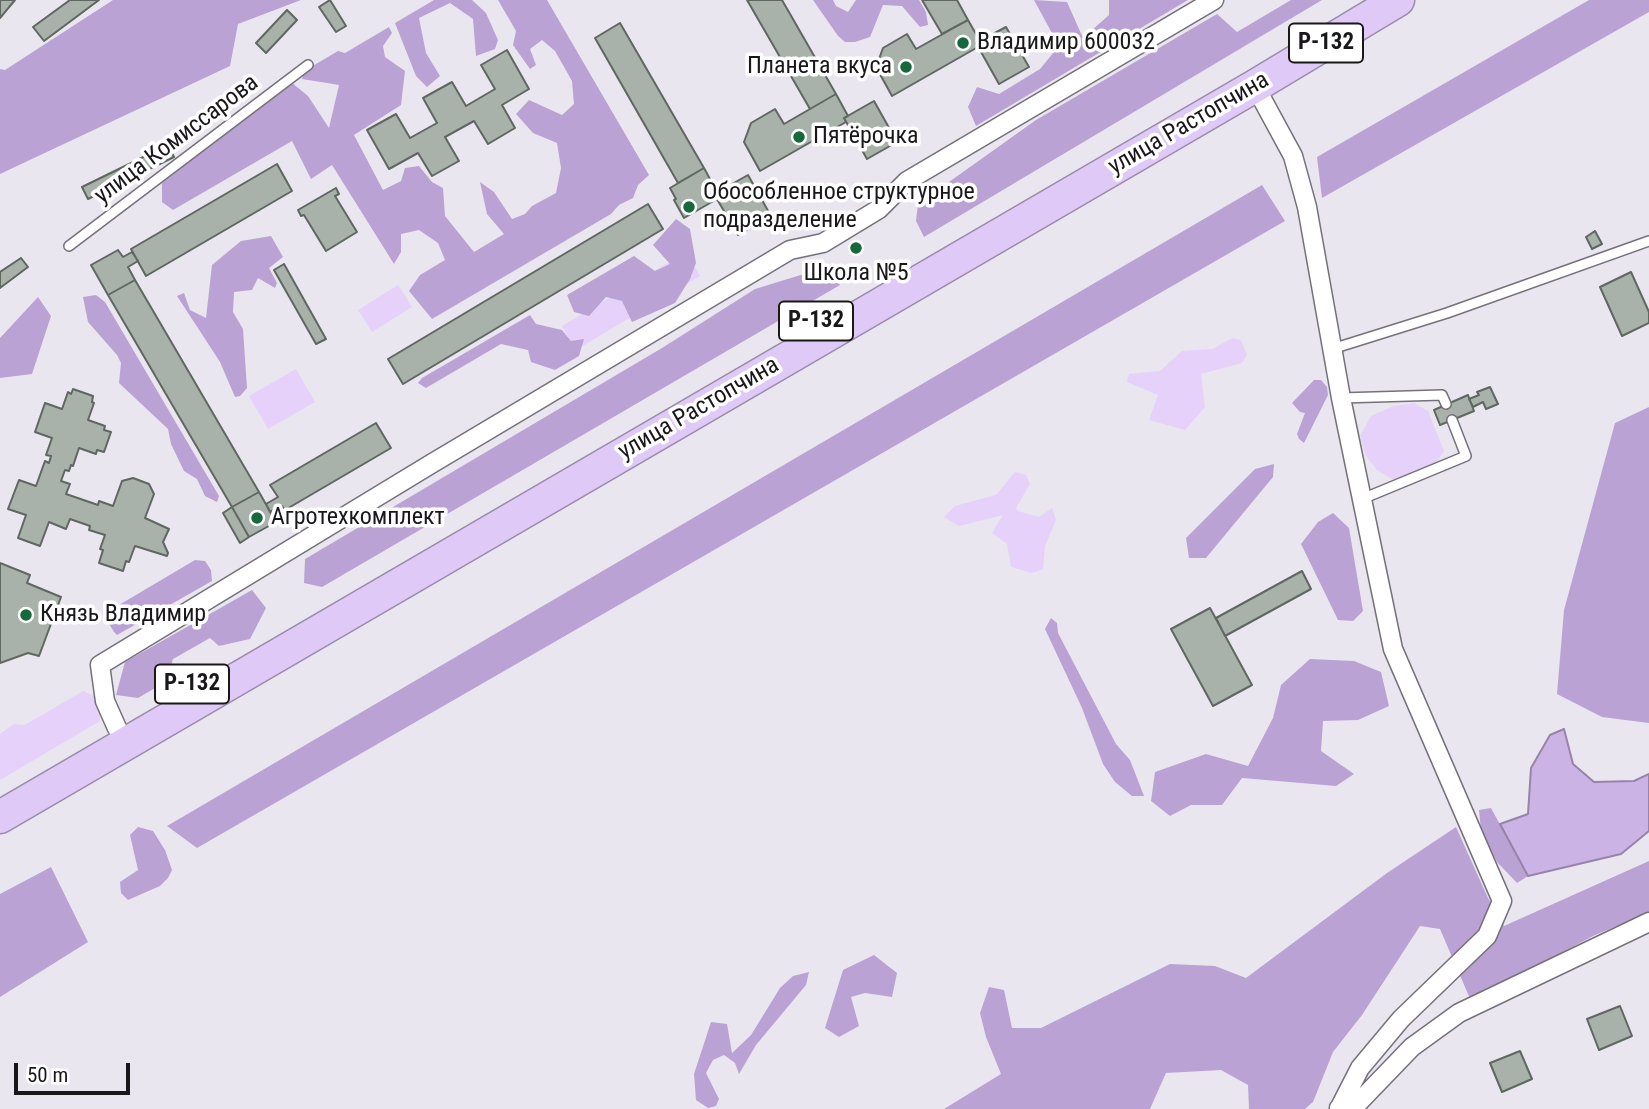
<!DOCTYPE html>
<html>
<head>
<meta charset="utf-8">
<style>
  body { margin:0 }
  #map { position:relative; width:1649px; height:1109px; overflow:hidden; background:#eae6ef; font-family:"Roboto Condensed",sans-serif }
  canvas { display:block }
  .scale { position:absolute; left:14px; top:1063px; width:116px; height:32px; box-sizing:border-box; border:4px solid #19171a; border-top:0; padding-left:9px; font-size:21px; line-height:24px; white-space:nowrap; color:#19171a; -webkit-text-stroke:5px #fff; paint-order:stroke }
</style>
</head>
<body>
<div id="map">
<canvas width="1649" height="1109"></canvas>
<div class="scale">50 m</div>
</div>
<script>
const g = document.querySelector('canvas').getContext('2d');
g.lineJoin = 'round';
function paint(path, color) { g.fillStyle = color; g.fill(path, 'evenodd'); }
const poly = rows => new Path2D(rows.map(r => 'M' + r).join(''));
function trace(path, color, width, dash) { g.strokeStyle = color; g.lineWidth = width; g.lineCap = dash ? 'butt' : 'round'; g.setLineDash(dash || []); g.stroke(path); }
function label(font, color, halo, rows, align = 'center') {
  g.font = font + ' "Roboto Condensed",sans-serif'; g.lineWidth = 7; g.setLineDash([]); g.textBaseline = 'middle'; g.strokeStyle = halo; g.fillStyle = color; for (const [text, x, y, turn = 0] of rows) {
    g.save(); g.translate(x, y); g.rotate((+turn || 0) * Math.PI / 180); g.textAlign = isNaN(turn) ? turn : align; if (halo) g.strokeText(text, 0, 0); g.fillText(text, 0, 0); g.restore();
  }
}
paint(poly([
  [686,252,700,276,576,350,562,326],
  [398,285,412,307,372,332,358,310],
  [1232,338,1241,340,1247,355,1242,363,1201,374,1205,407,1185,430,1149,420,1158,395,1127,382,1129,374,1160,371,1182,351,1213,349],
  [296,369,315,402,268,429,249,396],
  [1414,403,1428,411,1444,451,1435,465,1394,480,1377,470,1366,456,1360,436,1371,416,1394,406],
  [1015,472,1026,475,1030,484,1016,508,1018,511,1039,517,1052,508,1056,520,1045,546,1043,569,1032,573,1011,567,1007,544,992,533,1003,515,959,526,944,517,955,506,996,495],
  [83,691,94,696,100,707,100,721,0,780,0,734,14,724,25,725]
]), '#e5d1fa');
paint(poly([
  [113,0,301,0,238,24,230,66,0,174,0,69,5,70],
  [434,0,472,0,486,13,498,40,495,49,476,56,473,19,450,3,419,18,426,53,440,76,427,87,416,76,395,23],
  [498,0,547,0,649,175,638,185,633,198,619,205,611,214,432,319,409,291,420,275,445,260,438,243,419,230,401,234,401,252,394,264,332,165,311,179,292,141,173,210,162,202,162,183,291,82,308,96,329,128,339,85,302,79,304,71,338,51,345,53,389,27,392,33,383,46,385,57,405,71,401,105,354,135,383,190,401,181,405,168,419,166,432,182,443,188,445,216,474,252,504,234,487,214,480,182,494,192,512,219,525,214,532,206,556,193,561,168,557,143,533,133,516,114,529,100,562,115,574,104,572,81,555,51,542,40,530,49,536,65,530,69,513,45,516,31],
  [813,0,833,0,836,6,848,12,856,0,919,0,926,12,928,25,920,27,902,6,883,5,870,37,855,42,845,42,838,36],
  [1034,0,1067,2,1083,38,1109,15,1109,0,1188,0,976,126,968,107,977,87,999,94,1040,69,1059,46],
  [1291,0,1322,0,924,237,916,221,918,204,1036,120,1217,14,1237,32],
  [1589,0,1649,0,1649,12,1322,198,1317,157],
  [1262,185,1285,221,197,848,167,826],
  [676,219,690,229,696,263,690,279,675,303,632,322,622,301,606,297,589,316,574,312,567,295,634,256,655,271,670,264,653,245],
  [271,236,283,257,269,268,277,283,275,288,258,278,252,290,234,292,233,312,243,329,247,388,240,396,235,397,220,362,177,296,184,293,190,310,206,318,212,265,241,241],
  [830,266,840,285,322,587,304,583,305,559,662,348,755,289],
  [96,295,105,302,219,496,217,502,205,496,197,479,184,471,171,444,168,429,119,383,121,363,117,355,88,322,83,297],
  [38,297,51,316,32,374,0,378,0,338],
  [530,315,536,324,562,330,571,341,584,339,579,356,555,370,531,362,528,350,501,344,426,388,418,383,422,378],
  [1314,380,1321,380,1327,387,1328,395,1304,443,1299,439,1297,434,1305,413,1300,412,1292,403],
  [1649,407,1649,723,1602,717,1557,694,1564,610,1615,423],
  [1274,464,1273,477,1206,558,1189,558,1186,538,1255,469],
  [1333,513,1349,528,1363,611,1353,621,1338,620,1301,544,1318,522],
  [195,560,205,561,211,570,212,581,117,635,114,632,105,617,110,601,119,605],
  [252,590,266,608,250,639,219,646,210,638,173,659,167,681,138,698,116,695,125,662],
  [1051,618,1057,623,1058,633,1116,744,1130,760,1144,796,1132,796,1115,782,1103,764,1082,708,1045,629],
  [1310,659,1354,661,1381,672,1389,706,1358,720,1323,721,1321,751,1354,774,1336,786,1242,778,1222,805,1191,805,1170,816,1151,801,1155,772,1206,754,1248,766,1273,718,1281,685],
  [1491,808,1528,876,1517,883,1497,862,1481,831,1479,810],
  [138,827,153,831,165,850,172,870,168,878,160,886,128,900,121,893,120,882,138,870,130,835],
  [1456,827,1488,898,1504,926,1649,861,1649,912,1593,936,1471,1001,1440,929,1420,926,1362,1015,1333,1052,1313,1102,1305,1109,1249,1109,1248,1085,1221,1070,1166,1073,1150,1109,944,1109,1001,1074,986,1037,980,1013,989,987,1004,990,1012,1028,1041,1028,1170,964,1215,966,1246,978,1387,873],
  [51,867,88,942,0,997,0,894],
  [874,955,897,973,892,997,865,993,851,997,859,1026,839,1037,825,1028,843,970],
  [809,972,806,985,756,1045,739,1074,735,1063,724,1055,713,1060,706,1073,719,1099,716,1106,708,1108,696,1100,694,1074,711,1022,727,1024,732,1053,751,1035,780,988,793,976]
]), '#bba2d5');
const water = poly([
  [1564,729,1573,764,1594,782,1634,781,1649,774,1649,831,1621,854,1528,876,1500,824,1528,814,1531,768,1550,735,1564,729]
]);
paint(water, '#ccb3e6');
trace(water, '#9684a9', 2);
const building = poly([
  [0,0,15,0,0,18,0,0],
  [70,0,99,0,44,41,33,27,70,0],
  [330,0,346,26,336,32,319,7,330,0],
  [747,0,782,0,836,94,810,109,747,0],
  [922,0,957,0,968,20,942,34,922,0],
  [287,10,297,20,266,53,256,43,287,10],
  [968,20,980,41,976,43,978,47,892,96,876,67,883,48,907,34,916,49,968,20],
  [620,23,704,168,678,183,595,38,620,23],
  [1006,27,1029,67,999,84,976,43,1006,27],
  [507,50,529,89,502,105,515,128,488,144,474,121,445,137,459,161,432,176,418,153,389,169,367,130,396,114,410,138,437,123,423,98,452,82,466,106,495,89,481,65,507,50],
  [836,94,848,116,844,118,846,122,760,171,744,142,751,123,775,109,784,124,836,94],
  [874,101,897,142,867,159,844,118,874,101],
  [168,145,174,157,88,199,82,187,168,145],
  [277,164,292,191,146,276,131,249,277,164],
  [704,168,717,192,714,194,717,199,684,218,674,200,676,199,670,188,704,168],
  [748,175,771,216,738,235,714,194,748,175],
  [336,188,339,194,335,196,357,232,326,251,304,215,301,216,298,210,336,188],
  [648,204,663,229,403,384,388,359,648,204],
  [1595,231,1602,244,1592,249,1586,237,1595,231],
  [118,250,123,257,132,252,138,261,128,267,135,280,108,295,91,265,118,250],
  [21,258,28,267,0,288,0,272,21,258],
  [284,264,326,339,316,344,274,270,284,264],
  [1631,272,1649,312,1649,323,1622,336,1600,287,1631,272],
  [135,280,259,492,232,507,108,295,135,280],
  [1490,387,1498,404,1486,409,1483,402,1473,407,1469,399,1479,395,1477,392,1490,387],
  [73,389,93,396,92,402,94,403,88,420,105,426,104,430,111,432,104,452,97,450,96,454,79,448,73,466,71,465,69,471,65,470,61,481,70,484,66,494,98,505,99,501,113,506,122,481,133,478,149,484,154,494,145,518,169,529,163,542,168,553,167,556,135,546,129,562,126,561,123,571,99,563,103,550,100,549,105,535,89,530,90,526,70,519,66,529,49,522,40,546,18,538,26,515,8,509,19,480,36,486,45,461,49,463,51,456,46,455,52,438,35,432,45,403,62,409,68,392,71,394,73,389],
  [1468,395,1474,411,1440,425,1434,410,1468,395],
  [376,423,391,448,285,510,282,506,270,512,266,504,278,497,270,485,376,423],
  [259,492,276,522,249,537,232,507,259,492],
  [232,507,249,537,240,543,223,513,232,507],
  [0,563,30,575,27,583,61,597,39,656,28,653,0,663,0,563],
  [1302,571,1311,589,1225,636,1216,618,1302,571],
  [1210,608,1252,685,1213,706,1171,629,1210,608],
  [1620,1006,1632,1036,1599,1050,1587,1019,1620,1006],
  [1520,1051,1532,1079,1502,1092,1490,1063,1520,1051]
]);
paint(building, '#a8b2ab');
trace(building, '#5f6761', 2);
const lane = poly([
  [69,246,308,65],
  [1332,349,1447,313,1649,241],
  [1341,398,1442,395,1446,404],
  [1362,499,1466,456,1452,420]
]);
const street = poly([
  [1255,86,1293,156,1307,207,1341,398,1393,649,1502,901,1487,936,1401,1019,1360,1068,1339,1109],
  [117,728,105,701,100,665,431,464,790,250,823,243,879,209,907,181,1214,0],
  [1339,1108,1359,1102,1412,1047,1459,1013,1649,922]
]);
const highway = poly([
  [0,817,1255,86,1398,0]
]);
trace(lane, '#75717a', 12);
trace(street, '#75717a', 21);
trace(highway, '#9a8baa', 35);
trace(lane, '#fff', 9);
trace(street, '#fff', 18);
trace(highway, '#dfc9f7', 32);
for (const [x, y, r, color] of [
  [963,43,7,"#16693a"],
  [906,67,7,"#16693a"],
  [799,137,7,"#16693a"],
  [689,207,7,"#16693a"],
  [856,248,7,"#16693a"],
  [257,518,7,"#16693a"],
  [26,615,7,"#16693a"]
]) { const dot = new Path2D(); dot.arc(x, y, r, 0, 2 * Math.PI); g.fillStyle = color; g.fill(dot); trace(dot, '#fff', 2.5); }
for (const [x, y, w] of [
  [1326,43,74],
  [816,321,74],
  [192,684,74]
]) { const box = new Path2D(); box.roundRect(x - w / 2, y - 19.5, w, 39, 5); g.fillStyle = '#fff'; g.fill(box); trace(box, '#19171a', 2); }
label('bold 23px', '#19171a', null, [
  ["Р-132",1326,43],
  ["Р-132",816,321],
  ["Р-132",192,684]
]);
label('24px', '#19171a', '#fff', [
  ["Владимир 600032",977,43],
  ["Планета вкуса",892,67,"right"],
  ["Пятёрочка",813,137],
  ["Обособленное структурное",703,193],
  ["подразделение",703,221],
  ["Школа №5",856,274,"center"],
  ["Агротехкомплект",271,518],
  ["Князь Владимир",40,615]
], 'left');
label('24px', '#19171a', '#fff', [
  ["улица Растопчина",1189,124,-30],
  ["улица Комиссарова",177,140,-37],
  ["улица Растопчина",699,409,-30]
]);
</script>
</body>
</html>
